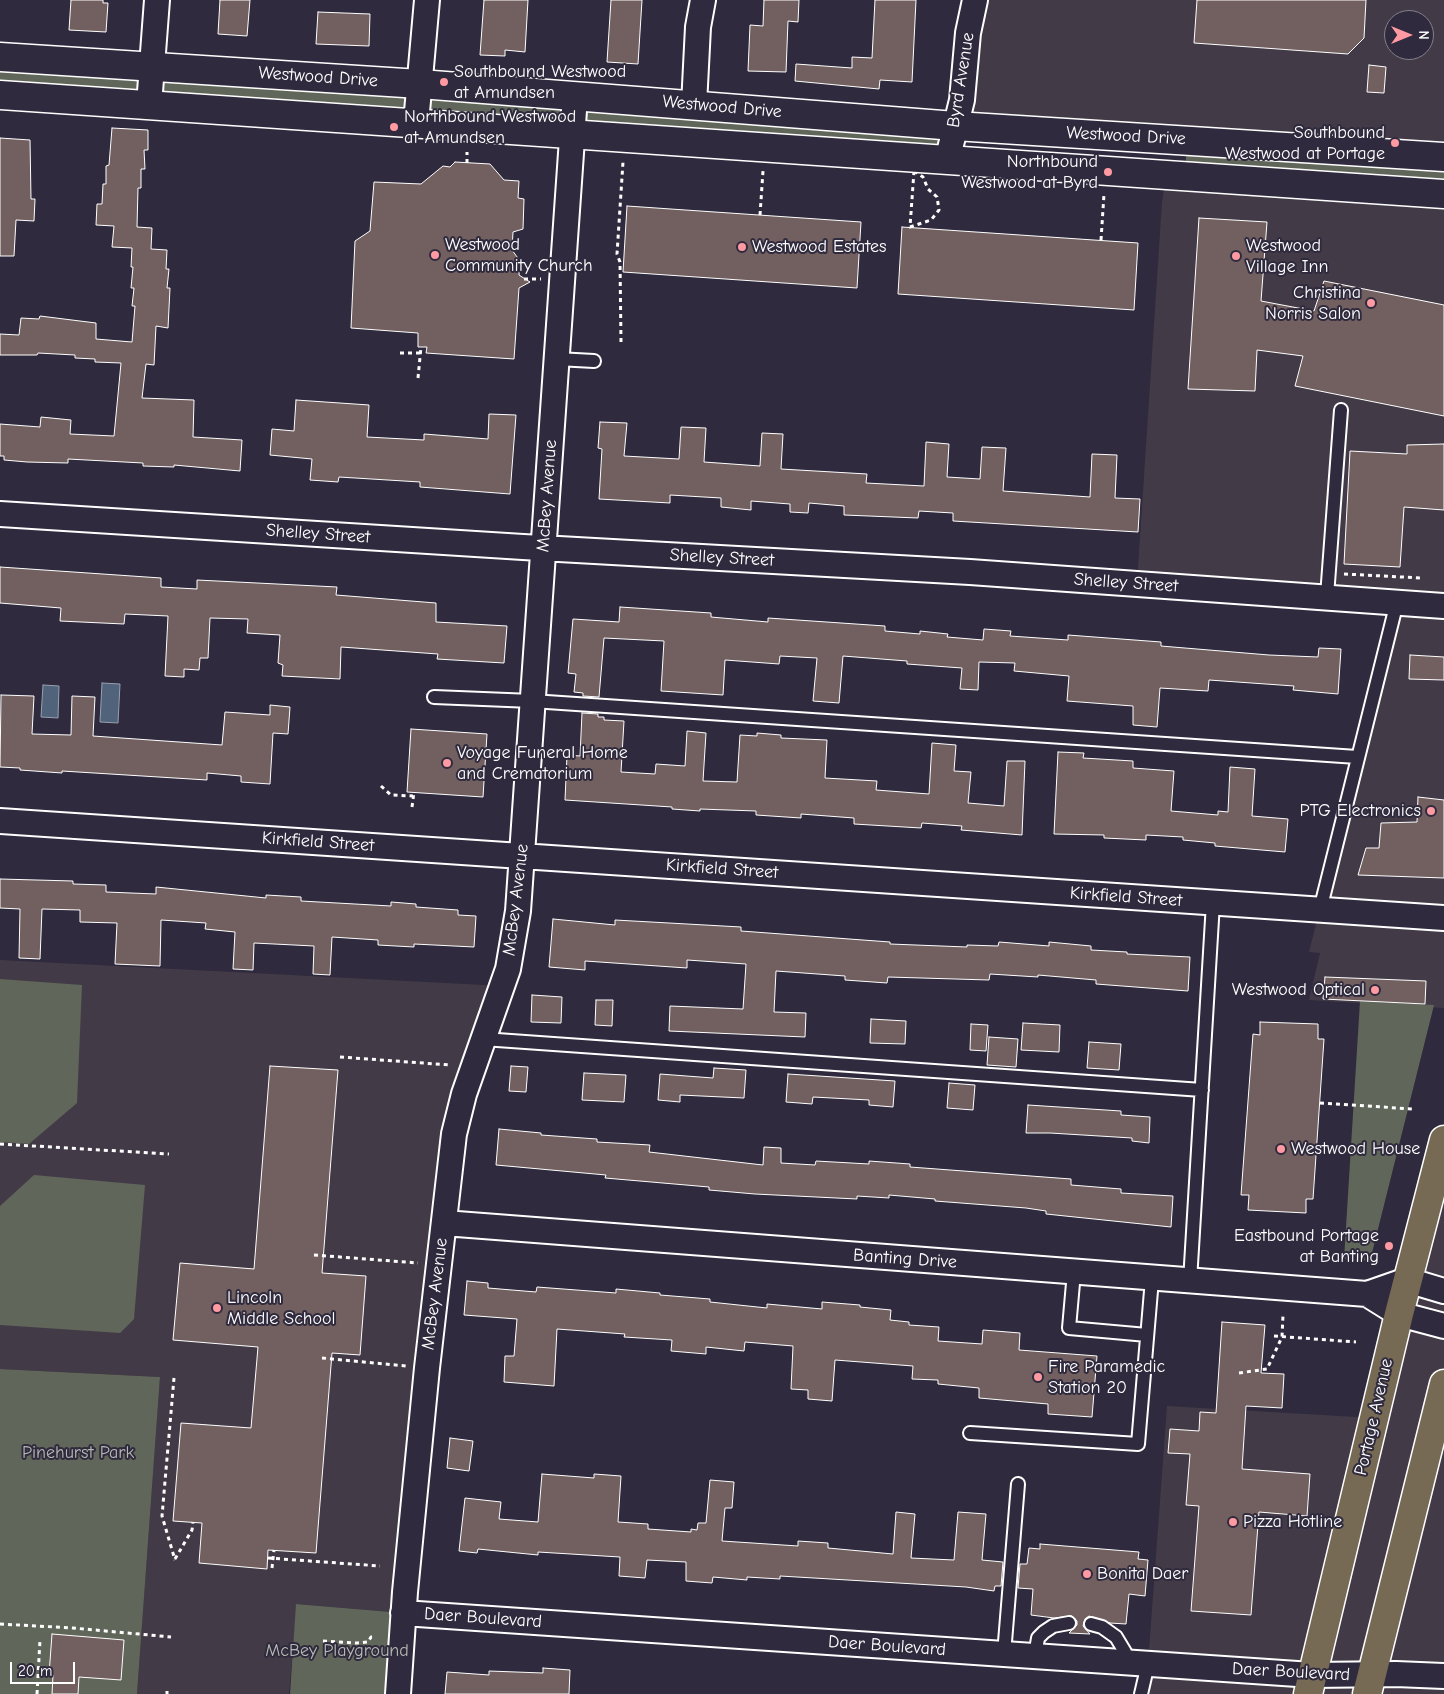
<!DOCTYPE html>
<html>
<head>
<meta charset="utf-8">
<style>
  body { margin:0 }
  #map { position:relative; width:1444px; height:1694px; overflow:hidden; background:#2f2a3d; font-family:"Comic Neue",sans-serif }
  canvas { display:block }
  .north { position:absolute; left:1384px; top:10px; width:50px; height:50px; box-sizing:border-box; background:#2f2a3d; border:1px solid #827f8b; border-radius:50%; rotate:90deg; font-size:14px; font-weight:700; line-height:20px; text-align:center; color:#fff }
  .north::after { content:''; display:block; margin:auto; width:18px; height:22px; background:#ff9aa2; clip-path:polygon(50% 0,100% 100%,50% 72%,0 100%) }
  .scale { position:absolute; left:10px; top:1662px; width:65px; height:22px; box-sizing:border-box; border:2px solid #fff; border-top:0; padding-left:6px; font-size:15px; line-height:18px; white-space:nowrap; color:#fff; -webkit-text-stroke:4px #2f2a3d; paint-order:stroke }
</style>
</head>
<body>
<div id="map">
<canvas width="1444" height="1694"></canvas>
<div class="north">N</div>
<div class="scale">20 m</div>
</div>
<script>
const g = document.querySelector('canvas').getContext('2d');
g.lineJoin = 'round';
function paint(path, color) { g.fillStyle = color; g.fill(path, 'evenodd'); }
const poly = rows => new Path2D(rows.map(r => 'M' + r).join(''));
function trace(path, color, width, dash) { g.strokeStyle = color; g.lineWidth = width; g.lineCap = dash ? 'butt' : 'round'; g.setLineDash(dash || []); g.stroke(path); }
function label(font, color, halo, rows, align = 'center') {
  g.font = font + ' "Comic Neue",sans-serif'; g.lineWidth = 4; g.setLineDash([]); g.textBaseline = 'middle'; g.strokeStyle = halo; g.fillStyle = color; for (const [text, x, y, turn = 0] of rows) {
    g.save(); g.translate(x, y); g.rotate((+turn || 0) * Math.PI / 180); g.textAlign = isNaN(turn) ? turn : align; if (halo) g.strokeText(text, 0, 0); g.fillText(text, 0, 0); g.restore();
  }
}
paint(poly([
  [975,0,1444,0,1444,157,955,126],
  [1394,20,1424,20,1424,50,1394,50],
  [1166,176,1444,194,1444,1008,1309,1000,1320,953,1309,952,1397,602,1137,583,1162,202],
  [0,960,503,986,464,1094,403,1613,297,1604,289,1694,137,1694,160,1377,0,1369],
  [1444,1140,1444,1694,1141,1694,1148,1664,1167,1406,1374,1418]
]), '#433a47');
paint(poly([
  [0,57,955,126,947,161,0,95],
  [1188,140,1444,157,1444,194,1184,176],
  [0,979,82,985,77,1103,29,1144,0,1142],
  [1360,1001,1434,1005,1370,1261,1344,1259],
  [34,1175,145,1185,134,1319,120,1333,0,1325,0,1206],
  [0,1369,160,1377,137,1694,0,1694],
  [296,1604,403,1613,398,1694,290,1694]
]), '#606659');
const water = poly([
  [102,683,120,684,118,723,100,722,102,683],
  [43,685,59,686,58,718,41,717,43,685]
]);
paint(water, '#51627b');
trace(water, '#97a1b0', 1);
const building = poly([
  [71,0,103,0,103,3,108,3,106,32,69,30,71,0],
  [220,0,250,0,247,36,218,34,220,0],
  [484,0,528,0,525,52,505,50,505,56,480,55,484,0],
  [611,0,642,0,638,64,607,62,611,0],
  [764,0,799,0,798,22,788,21,786,72,748,71,750,25,763,26,764,0],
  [875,0,916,0,912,82,880,80,879,89,795,81,796,64,852,68,852,57,872,58,875,0],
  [1197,0,1366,0,1364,38,1348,54,1194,43,1197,0],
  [318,12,370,14,369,46,316,44,318,12],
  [1369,65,1386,67,1384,93,1367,92,1369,65],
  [112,128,148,130,148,150,144,150,145,169,141,169,141,188,138,188,137,227,152,228,151,249,167,250,166,269,169,269,167,288,170,288,168,328,156,326,154,365,146,364,142,398,194,400,193,437,242,440,240,471,174,465,174,467,143,466,143,463,68,459,68,463,27,462,4,460,4,456,0,456,0,424,40,427,41,417,71,420,70,434,114,436,121,363,95,362,95,359,75,358,75,355,38,353,37,355,0,355,0,334,19,335,21,318,39,319,40,316,96,323,96,339,132,342,135,306,132,306,134,288,131,288,133,267,131,267,132,248,112,247,114,226,96,225,97,204,102,204,103,184,106,184,106,166,109,165,112,128],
  [0,138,30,140,31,199,35,199,34,221,16,220,14,256,0,256,0,138],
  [455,162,490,164,504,180,519,181,518,198,524,199,523,229,513,232,512,250,520,261,519,275,530,282,519,288,514,359,426,353,427,347,418,347,418,333,351,328,355,241,370,231,374,182,421,184,443,166,450,167,455,162],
  [627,206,861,222,857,288,623,272,627,206],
  [1199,218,1267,222,1261,301,1314,311,1324,281,1444,305,1444,416,1295,386,1303,356,1257,350,1255,391,1188,389,1199,218],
  [902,227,1138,243,1134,310,898,294,902,227],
  [296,400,369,405,367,437,424,440,424,434,488,439,489,414,516,415,510,494,420,487,420,482,339,477,338,482,310,480,312,459,270,455,272,429,294,431,296,400],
  [600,422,627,423,624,456,679,459,681,427,706,428,704,462,760,466,762,433,783,434,781,469,867,474,866,483,924,486,926,442,949,444,947,477,980,479,982,447,1006,448,1003,491,1090,497,1092,454,1117,455,1115,498,1140,499,1138,532,953,521,953,513,919,511,918,518,844,515,844,506,809,503,808,513,790,512,790,504,751,501,751,510,721,507,721,498,670,495,670,503,599,499,602,449,598,448,600,422],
  [1444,444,1444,510,1404,507,1400,567,1344,564,1350,451,1407,454,1407,445,1444,444],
  [0,567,161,578,161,587,197,589,197,580,337,587,336,595,436,603,436,622,507,626,504,663,437,659,438,654,341,647,340,679,282,676,283,665,278,663,280,635,247,633,248,619,210,618,208,658,200,658,199,670,184,669,184,677,165,676,168,616,125,614,124,624,60,621,61,608,0,603,0,567],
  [620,607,711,613,711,617,768,622,768,618,885,626,885,631,920,634,920,631,948,634,947,637,983,640,984,629,1011,631,1010,636,1068,640,1068,635,1161,642,1161,646,1269,655,1318,657,1319,648,1341,649,1338,694,1293,690,1294,686,1209,680,1208,691,1160,688,1157,727,1133,725,1133,706,1067,701,1069,676,1014,671,1015,663,979,662,978,690,960,689,962,668,907,664,907,661,843,656,839,703,813,701,817,658,780,656,779,664,725,660,723,695,661,691,664,641,604,638,599,697,583,696,583,693,574,692,576,674,568,673,573,619,619,622,620,607],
  [1410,655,1444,657,1444,680,1409,679,1410,655],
  [1,695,34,696,32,734,71,735,72,696,95,697,93,736,222,745,225,712,270,715,270,705,290,707,288,734,273,733,270,784,241,782,241,776,207,773,207,780,62,771,62,773,20,770,20,768,0,767,1,695],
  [582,713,598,714,598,717,604,717,604,720,624,721,621,772,655,774,656,764,685,766,687,731,706,733,703,781,737,782,740,735,757,736,757,733,781,735,781,738,827,740,825,778,877,781,876,790,929,794,932,743,956,745,954,771,971,772,968,803,1004,806,1007,761,1025,761,1022,835,961,830,962,826,922,823,921,828,854,824,854,818,801,814,801,818,756,815,756,811,700,809,700,811,672,809,672,807,565,800,567,755,580,756,582,713],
  [411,729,487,734,483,797,407,792,411,729],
  [1058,752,1084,753,1083,758,1133,761,1133,768,1174,771,1171,811,1218,815,1218,811,1228,812,1230,767,1255,769,1252,816,1288,819,1285,852,1215,846,1215,843,1183,840,1183,837,1146,835,1146,840,1104,838,1104,835,1054,834,1058,752],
  [1418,797,1444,800,1444,878,1358,875,1366,848,1379,848,1381,823,1417,822,1418,797],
  [0,879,73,881,73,884,106,885,106,892,156,894,156,887,266,898,266,895,301,897,301,901,391,906,391,902,416,904,416,907,458,910,458,915,476,916,474,947,414,944,414,947,378,945,378,940,332,937,330,975,313,974,314,946,254,943,253,970,233,969,235,932,205,929,206,923,161,920,160,966,115,964,117,923,80,922,80,910,42,909,40,959,19,958,20,909,0,908,0,879],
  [553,919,615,925,615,920,741,927,741,931,890,942,890,944,967,947,967,945,998,946,999,942,1049,946,1049,942,1091,946,1091,950,1127,952,1127,954,1190,957,1188,991,1096,984,1096,980,1038,975,1038,977,990,974,989,980,888,977,887,983,845,980,845,976,776,971,774,1012,806,1013,805,1037,669,1031,670,1006,743,1009,746,964,687,960,687,968,585,961,585,970,549,967,553,919],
  [1325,977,1426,981,1425,1004,1323,999,1325,977],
  [532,995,562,997,561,1023,531,1022,532,995],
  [596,1000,613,1000,612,1026,595,1025,596,1000],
  [871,1019,906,1021,905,1044,870,1043,871,1019],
  [1260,1022,1318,1024,1318,1039,1324,1039,1313,1199,1306,1199,1306,1213,1248,1210,1249,1195,1241,1195,1253,1034,1260,1035,1260,1022],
  [1023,1023,1060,1025,1059,1052,1021,1050,1023,1023],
  [971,1024,988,1025,986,1051,970,1050,971,1024],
  [989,1037,1018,1039,1016,1067,987,1065,989,1037],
  [1089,1042,1121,1044,1119,1070,1087,1068,1089,1042],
  [270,1066,338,1070,322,1273,366,1276,360,1355,332,1353,316,1553,268,1550,267,1569,199,1563,202,1523,173,1521,181,1423,251,1428,258,1347,173,1340,180,1263,254,1269,270,1066],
  [511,1066,528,1067,526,1092,509,1091,511,1066],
  [714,1068,746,1070,744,1098,680,1095,680,1102,658,1100,660,1074,713,1078,714,1068],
  [584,1073,626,1075,624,1102,582,1100,584,1073],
  [788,1074,895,1081,893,1107,869,1105,869,1100,813,1097,812,1104,786,1102,788,1074],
  [949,1083,975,1085,973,1110,947,1108,949,1083],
  [1028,1105,1121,1111,1121,1115,1150,1117,1149,1143,1132,1141,1132,1138,1050,1133,1026,1133,1028,1105],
  [499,1129,541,1133,541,1135,597,1139,597,1142,650,1145,649,1152,763,1165,764,1147,781,1148,781,1163,815,1165,816,1161,869,1164,869,1161,910,1164,910,1167,1071,1179,1071,1185,1121,1189,1121,1193,1173,1196,1171,1227,1046,1214,1046,1211,1026,1208,935,1201,935,1199,889,1195,889,1198,857,1196,857,1199,755,1194,709,1190,709,1187,605,1178,606,1175,496,1165,499,1129],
  [467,1281,488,1283,488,1288,536,1292,537,1287,616,1293,616,1289,660,1293,660,1295,710,1299,710,1302,767,1308,767,1304,822,1309,822,1302,860,1305,860,1307,891,1310,890,1320,909,1322,909,1325,939,1327,938,1341,982,1344,983,1330,1020,1333,1019,1350,1097,1356,1092,1417,1048,1414,1048,1404,979,1398,979,1388,938,1384,938,1380,912,1379,913,1366,835,1360,832,1401,808,1399,808,1390,791,1389,793,1346,745,1342,744,1351,706,1347,706,1354,671,1351,672,1340,624,1337,625,1334,557,1329,554,1386,504,1382,505,1356,514,1356,517,1319,464,1315,467,1281],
  [1222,1322,1265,1325,1261,1373,1284,1374,1282,1408,1246,1406,1242,1469,1310,1474,1307,1516,1259,1512,1251,1615,1191,1611,1199,1506,1186,1505,1190,1454,1168,1453,1170,1429,1199,1431,1200,1412,1216,1413,1222,1322],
  [450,1438,473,1441,469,1471,447,1468,450,1438],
  [542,1474,594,1478,594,1474,621,1476,618,1522,648,1524,648,1529,691,1532,691,1529,697,1530,698,1523,706,1523,710,1480,734,1482,732,1508,725,1508,722,1541,798,1546,798,1541,828,1543,828,1548,893,1554,896,1512,915,1514,911,1558,954,1560,958,1512,986,1514,982,1560,1003,1562,1001,1586,995,1586,994,1591,966,1587,780,1576,780,1579,747,1577,747,1580,713,1577,712,1583,686,1581,686,1562,647,1560,645,1578,619,1576,620,1557,538,1552,538,1555,478,1549,477,1553,459,1551,465,1498,501,1502,499,1519,538,1522,542,1474],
  [1040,1544,1139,1552,1138,1559,1148,1560,1145,1596,1129,1594,1126,1624,1110,1623,1089,1616,1085,1619,1083,1626,1090,1634,1069,1633,1077,1625,1077,1621,1072,1616,1054,1618,1031,1615,1033,1589,1018,1588,1020,1564,1027,1564,1029,1548,1040,1549,1040,1544],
  [52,1634,124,1640,121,1680,79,1677,78,1694,52,1694,53,1675,49,1675,52,1634],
  [543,1668,570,1670,569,1694,445,1694,447,1672,489,1675,489,1671,543,1673,543,1668]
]);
paint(building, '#725f5f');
trace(building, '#fff', 1);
const service = poly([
  [557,359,594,361],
  [1327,596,1341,410],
  [434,697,532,701,1357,757],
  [1320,910,1397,602],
  [483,1039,1202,1090],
  [1074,1272,1069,1328,1147,1335],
  [1190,1281,1213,903],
  [970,1433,1138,1444,1152,1279],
  [1091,1624,1102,1627,1116,1637,1125,1652,1124,1662],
  [1004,1654,1018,1484],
  [1035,1656,1038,1638,1044,1632,1053,1626,1069,1623],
  [1141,1694,1148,1664]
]);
const minor = poly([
  [149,105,157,0],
  [694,105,698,27,703,0],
  [416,123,427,0],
  [947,161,962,100,968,33,975,0],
  [0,514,523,547,970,572,1444,606],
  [0,821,1444,918],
  [444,1223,1367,1294,1407,1280,1444,1291],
  [1367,1294,1399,1314,1444,1326],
  [403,1613,1312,1675,1396,1674,1444,1676],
  [398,1694,405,1592,427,1368,454,1134,464,1094,508,969,518,911,575,96]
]);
const tertiary = poly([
  [0,57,420,84,955,126,1444,157],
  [0,95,1444,194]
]);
const trunk = poly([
  [1308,1694,1399,1314,1444,1140],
  [1367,1694,1444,1384]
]);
trace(service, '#fff', 16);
trace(minor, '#fff', 28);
trace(tertiary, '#fff', 31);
trace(trunk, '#fff', 31);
trace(poly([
  [467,163,467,152],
  [914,171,923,177,928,189,937,197,939,210,931,220,910,227,914,171],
  [760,215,763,171],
  [1101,240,1104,194],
  [524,279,541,279],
  [621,342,620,262,617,254,623,162],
  [400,353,420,353],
  [418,378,421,347],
  [1344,574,1421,578],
  [381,786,391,795,413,796],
  [412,807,414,792],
  [340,1057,450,1065],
  [1320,1103,1413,1109],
  [0,1144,169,1154],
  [314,1255,418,1263],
  [1274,1336,1356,1342],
  [322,1358,406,1366],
  [1239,1373,1267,1369,1282,1337,1283,1315],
  [174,1378,162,1516,175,1560],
  [268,1558,380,1566],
  [175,1559,192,1530,193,1522],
  [272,1568,274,1550],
  [0,1624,73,1628,171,1637],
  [323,1641,357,1643,368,1642,371,1637,376,1637],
  [167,1691,167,1694],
  [37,1694,40,1640]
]), '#fff', 3, [4, 4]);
trace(service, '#2f2a3d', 12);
trace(minor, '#2f2a3d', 24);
trace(tertiary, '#2f2a3d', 28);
trace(trunk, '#766a55', 28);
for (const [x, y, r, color] of [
  [444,82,5,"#ff9aa2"],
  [394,127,5,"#ff9aa2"],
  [1395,143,5,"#ff9aa2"],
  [1108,172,5,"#ff9aa2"],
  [742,247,5,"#ff9aa2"],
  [435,255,5,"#ff9aa2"],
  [1236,256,5,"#ff9aa2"],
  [1371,303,5,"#ff9aa2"],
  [447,763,5,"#ff9aa2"],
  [1431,811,5,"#ff9aa2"],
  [1375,990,5,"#ff9aa2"],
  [1281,1149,5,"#ff9aa2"],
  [1389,1246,5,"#ff9aa2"],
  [217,1308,5,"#ff9aa2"],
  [1038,1377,5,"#ff9aa2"],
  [1233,1522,5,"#ff9aa2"],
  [1087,1574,5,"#ff9aa2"]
]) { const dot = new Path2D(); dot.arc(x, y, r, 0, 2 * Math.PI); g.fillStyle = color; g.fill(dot); trace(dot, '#2f2a3d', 2); }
label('18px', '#fff', '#2f2a3d', [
  ["Southbound Westwood",454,72],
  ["at Amundsen",454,93],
  ["Northbound Westwood",404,117],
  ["at Amundsen",404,138],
  ["Southbound",1385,133,"right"],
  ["Westwood at Portage",1385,154,"right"],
  ["Northbound",1098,162,"right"],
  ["Westwood at Byrd",1098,183,"right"],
  ["Westwood",445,245],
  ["Community Church",445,266],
  ["Westwood",1246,246],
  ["Village Inn",1246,267],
  ["Westwood Estates",752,247],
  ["Christina",1361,293,"right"],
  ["Norris Salon",1361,314,"right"],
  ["Voyage Funeral Home",457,753],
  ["and Crematorium",457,774],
  ["PTG Electronics",1421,811,"right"],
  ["Westwood Optical",1365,990,"right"],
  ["Westwood House",1291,1149],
  ["Eastbound Portage",1379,1236,"right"],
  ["at Banting",1379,1257,"right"],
  ["Lincoln",227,1298],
  ["Middle School",227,1319],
  ["Fire Paramedic",1048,1367],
  ["Station 20",1048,1388],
  ["Pizza Hotline",1243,1522],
  ["Bonita Daer",1097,1574]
], 'left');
label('18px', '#fff', '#2f2a3d', [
  ["Westwood Drive",318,77,4],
  ["Byrd Avenue",961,80,-81],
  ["Westwood Drive",722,107,5],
  ["Westwood Drive",1126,136,3],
  ["McBey Avenue",547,496,-86],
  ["Shelley Street",318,534,4],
  ["Shelley Street",722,558,3],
  ["Shelley Street",1126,583,4],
  ["Kirkfield Street",318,842,4],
  ["Kirkfield Street",722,869,4],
  ["Kirkfield Street",1126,897,4],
  ["McBey Avenue",516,900,-83],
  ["Banting Drive",905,1259,4],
  ["McBey Avenue",435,1294,-83],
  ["Portage Avenue",1374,1417,-77],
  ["Daer Boulevard",483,1618,4],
  ["Daer Boulevard",887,1646,4],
  ["Daer Boulevard",1291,1672,3]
]);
label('18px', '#b7bab4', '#2f2a3d', [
  ["Pinehurst Park",78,1453],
  ["McBey Playground",337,1651]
]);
</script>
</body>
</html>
